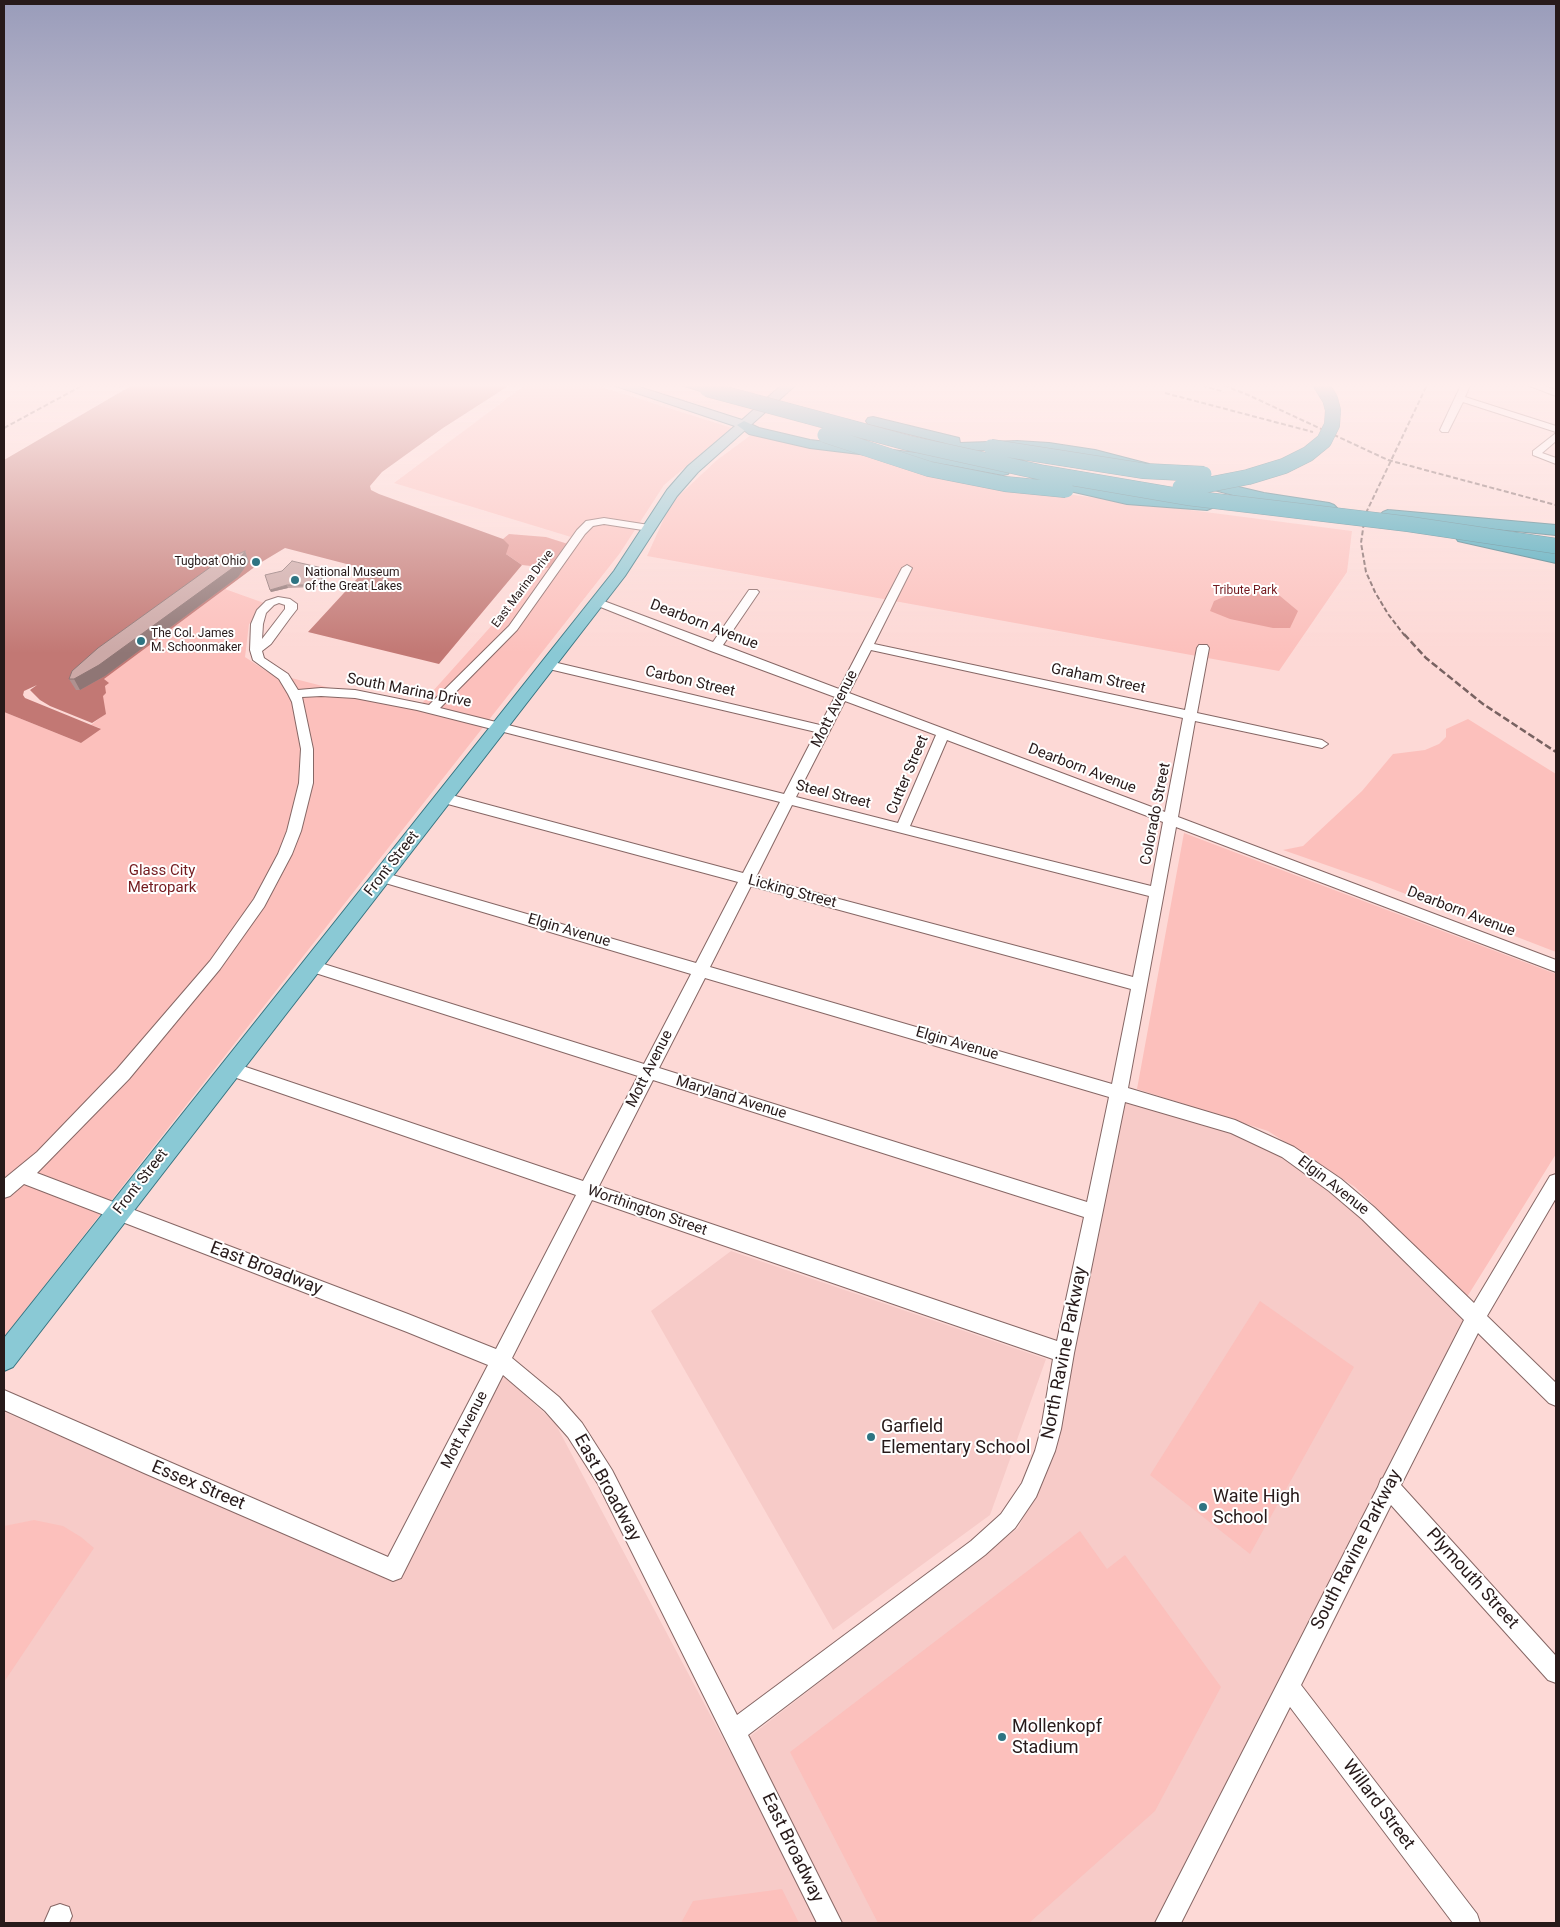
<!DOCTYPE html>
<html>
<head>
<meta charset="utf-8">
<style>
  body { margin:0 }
  #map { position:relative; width:1560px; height:1927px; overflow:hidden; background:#fdd9d6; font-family:Roboto,sans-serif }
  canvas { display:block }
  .frame { position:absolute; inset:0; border:5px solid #271a1a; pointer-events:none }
</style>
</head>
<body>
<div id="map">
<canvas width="1560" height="1927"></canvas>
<div class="frame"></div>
</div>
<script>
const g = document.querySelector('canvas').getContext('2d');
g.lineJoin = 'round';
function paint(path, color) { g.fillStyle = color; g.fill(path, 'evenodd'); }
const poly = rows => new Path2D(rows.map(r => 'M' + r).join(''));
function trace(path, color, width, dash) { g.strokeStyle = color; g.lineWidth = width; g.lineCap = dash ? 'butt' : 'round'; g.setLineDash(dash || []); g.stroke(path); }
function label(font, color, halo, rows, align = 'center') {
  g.font = font + ' Roboto,sans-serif'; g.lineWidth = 4; g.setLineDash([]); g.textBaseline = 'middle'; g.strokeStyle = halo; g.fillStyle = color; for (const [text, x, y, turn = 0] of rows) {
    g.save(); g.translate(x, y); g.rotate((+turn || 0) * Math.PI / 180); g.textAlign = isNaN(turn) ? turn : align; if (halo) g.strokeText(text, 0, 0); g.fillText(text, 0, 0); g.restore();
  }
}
paint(poly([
  [1119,1091,1288,1152,1475,1318,1168,1923,4,1923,4,1412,396,1581,503,1375,555,1423,730,1752,1018,1528,1054,1457],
  [731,1251,1046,1359,990,1515,833,1630,651,1311]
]), '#f7cbc8');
paint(poly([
  [528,383,589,383,732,428,664,485,620,553,4,1337,4,712,81,743,100,728,91,725,105,714,103,709,103,679,225,589,264,603,256,611,255,620,249,624,245,657,254,663,268,672,416,710,571,537,394,483],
  [751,435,837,451,878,456,974,482,1352,531,1347,572,1279,671,647,556,671,503,717,460],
  [1468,719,1556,774,1556,952,1372,881,1283,850,1303,846,1362,791,1393,754,1425,750,1439,744,1446,737,1446,729],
  [1184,833,1556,974,1556,1154,1467,1297,1355,1187,1268,1131,1137,1089],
  [1260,1301,1354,1367,1250,1554,1150,1475],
  [34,1520,63,1526,81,1537,94,1548,4,1682,4,1526],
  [1080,1531,1107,1569,1125,1555,1221,1687,1155,1811,1029,1923,878,1923,790,1752],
  [782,1889,799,1923,681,1923,693,1901]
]), '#fcc0bc');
paint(poly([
  [509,534,546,537,568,544,566,552,549,568,522,565,506,554,503,539],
  [1247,587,1280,596,1298,611,1290,628,1273,628,1230,619,1210,611,1214,601]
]), '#e69995');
paint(poly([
  [136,383,513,383,443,428,382,472,370,486,371,490,379,494,503,539,509,545,506,554,522,565,439,664,308,632,366,569,285,548,260,563,104,679,109,683,105,686,106,693,103,696,106,714,92,723,50,706,40,700,30,690,37,685,24,691,23,695,25,698,101,729,81,743,4,712,4,460]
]), '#c27874');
const minor = poly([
  [1462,383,1471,383,1465,397,1556,426,1556,432,1463,402,1448,432,1442,432,1440,430,1462,383],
  [1522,383,1536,383,1556,390,1556,396,1522,383],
  [1556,433,1556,441,1542,453,1556,458,1556,464,1533,455,1533,451,1556,433],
  [604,518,649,525,654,528,649,531,604,524,593,526,585,534,517,630,440,708,784,794,816,732,549,669,543,665,549,661,820,725,835,697,711,651,593,604,591,602,597,599,601,600,713,642,749,590,757,590,759,592,723,645,839,689,902,568,907,565,912,568,874,644,1185,710,1197,648,1199,645,1207,645,1209,648,1197,713,1322,740,1328,744,1322,748,1195,721,1178,817,1556,960,1556,972,1176,827,1128,1088,1235,1120,1294,1147,1341,1179,1374,1207,1474,1303,1550,1176,1556,1174,1556,1198,1487,1316,1556,1383,1556,1406,1549,1403,1478,1333,1401,1485,1556,1656,1556,1683,1548,1680,1391,1505,1301,1685,1477,1914,1480,1923,1453,1923,1290,1707,1181,1923,1155,1923,1378,1487,1381,1479,1383,1478,1464,1320,1362,1219,1329,1191,1282,1157,1231,1133,1125,1102,1074,1353,1061,1429,1055,1451,1036,1497,1015,1528,985,1555,748,1735,842,1923,817,1923,598,1484,568,1437,545,1411,503,1375,401,1578,393,1581,144,1473,4,1410,4,1390,388,1557,488,1365,407,1332,24,1184,10,1196,4,1198,4,1179,37,1152,117,1069,210,961,254,899,278,854,287,831,299,783,301,749,292,702,288,694,279,679,253,660,250,650,251,624,257,610,266,601,278,597,290,599,297,604,297,609,290,618,271,644,262,651,264,658,288,674,298,690,321,688,355,690,429,705,509,626,577,530,586,521,604,518],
  [279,603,285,605,285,609,262,639,263,624,266,613,274,605,279,603],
  [871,650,1183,718,1165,812,849,693,871,650],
  [321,696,355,698,417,710,780,802,743,873,444,793,439,795,437,798,439,801,444,803,738,882,696,963,382,872,377,873,375,877,377,881,382,882,691,974,644,1064,311,960,306,962,303,966,306,970,638,1076,583,1181,231,1062,225,1064,223,1069,225,1074,576,1195,496,1349,408,1314,37,1173,129,1079,220,969,264,907,292,854,301,831,313,783,313,749,302,697,321,696],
  [845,701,936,735,898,823,796,797,845,701],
  [947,740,1163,822,1151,886,910,826,947,740],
  [792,805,1149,896,1133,977,756,877,792,805],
  [751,886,1131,989,1112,1084,710,967,751,886],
  [705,978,1109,1097,1087,1202,659,1068,705,978],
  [653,1080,1084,1217,1057,1341,599,1186,653,1080],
  [592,1200,1053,1359,1041,1429,1035,1451,1022,1483,1001,1514,971,1541,737,1715,612,1470,582,1423,559,1397,512,1358,592,1200],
  [60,1904,69,1907,72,1916,69,1923,44,1923,51,1907,60,1904]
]);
const major = poly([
  [607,383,627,383,742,420,784,383,798,383,698,472,677,496,625,576,13,1367,4,1371,4,1338,614,571,667,490,688,466,735,426,607,383]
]);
const highway = poly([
  [683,383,704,383,712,386,714,389,707,393,684,386,683,383],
  [873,417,959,438,960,443,1017,441,1049,443,1095,450,1149,464,1151,467,1149,470,1144,471,1094,458,1049,451,1017,449,931,452,926,451,924,448,926,445,945,443,868,424,866,421,868,418,873,417],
  [744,421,759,428,810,440,950,457,1003,467,1008,468,1010,471,1008,474,1003,475,950,465,810,448,749,434,737,425,744,421],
  [1044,477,1127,494,1207,500,1212,502,1215,505,1212,508,1207,510,1127,504,1039,484,1037,481,1039,478,1044,477],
  [1196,477,1264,493,1329,503,1334,505,1337,508,1334,511,1329,513,1264,503,1191,484,1189,481,1191,478,1196,477],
  [1388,510,1556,525,1556,535,1383,518,1380,515,1383,512,1388,510],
  [1464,533,1556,553,1556,563,1458,541,1456,538,1458,535,1464,533]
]);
trace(minor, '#866765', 2);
trace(major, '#357481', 2);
trace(highway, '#357481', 2);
paint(minor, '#fff');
paint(major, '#8ac9d5');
paint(highway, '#3ca5b9');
trace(poly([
  [1195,383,1224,392],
  [1217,383,1246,394,1388,460,1556,505],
  [119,387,125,383],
  [1165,393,1313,432],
  [4,428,87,383],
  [1405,636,1388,614,1375,592,1366,572,1361,543,1365,515,1428,383]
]), '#786261', 2, [5, 2.5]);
trace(poly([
  [1404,634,1426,658,1483,704,1556,752]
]), '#786261', 2.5, [7, 3]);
const highwayBridge = poly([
  [707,389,908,443,1044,473,1190,498,1408,524,1556,546],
  [825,435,929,469,1005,484,1066,490],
  [991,447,1144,471,1204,474],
  [1180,487,1202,486,1248,477,1284,466,1308,454,1324,441,1332,425,1333,410,1330,399,1320,383]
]);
trace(highwayBridge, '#357481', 16, []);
trace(highwayBridge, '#3ca5b9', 15);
paint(poly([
  [245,551,249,562,238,577,105,676,80,690,76,690,69,679],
  [332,573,316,587,288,588,271,592,270,590]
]), '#af9190');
paint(poly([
  [245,551,249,562,238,577,105,676,80,690,74,679],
  [331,570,332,573,316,587,315,585],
  [287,585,288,588,271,592,270,590]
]), '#8f7675');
const building = poly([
  [245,551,234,567,99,665,74,679,69,679,72,671,98,648,212,566,245,551],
  [292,561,331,570,315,585,287,585,270,590,265,575,282,571,292,561]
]);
paint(building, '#cca9a7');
trace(building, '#8f7675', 1);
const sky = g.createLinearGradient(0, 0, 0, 653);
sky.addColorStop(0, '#999cba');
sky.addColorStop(0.59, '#feeeed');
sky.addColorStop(1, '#feeeed00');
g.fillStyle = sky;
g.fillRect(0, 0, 1560, 653);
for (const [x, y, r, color] of [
  [256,562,5,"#2e7482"],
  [295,580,5,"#2e7482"],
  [141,641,5,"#2e7482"],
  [871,1437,5,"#2e7482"],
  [1203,1507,5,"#2e7482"],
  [1002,1737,5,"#2e7482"]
]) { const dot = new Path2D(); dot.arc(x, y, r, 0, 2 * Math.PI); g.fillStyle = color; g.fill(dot); trace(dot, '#fff', 2); }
label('12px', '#271a1a', '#fff', [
  ["Tugboat Ohio",246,562,"right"],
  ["National Museum",305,573],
  ["of the Great Lakes",305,587],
  ["The Col. James",151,634],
  ["M. Schoonmaker",151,648]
], 'left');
label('12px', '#271a1a', '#fff', [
  ["East Marina Drive",523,589,-53]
]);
label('12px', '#731a1e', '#fff', [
  ["Tribute Park",1245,591]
]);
label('15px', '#271a1a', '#fff', [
  ["Dearborn Avenue",704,625,21],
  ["Graham Street",1098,679,12],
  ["Carbon Street",690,682,13],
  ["South Marina Drive",409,691,11],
  ["Mott Avenue",835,709,-63],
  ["Dearborn Avenue",1082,769,21],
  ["Cutter Street",908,775,-67],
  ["Steel Street",833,795,14],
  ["Colorado Street",1156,814,-79],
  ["Front Street",392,864,-52],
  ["Licking Street",792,892,15],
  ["Dearborn Avenue",1461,912,21],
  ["Elgin Avenue",569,931,16],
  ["Elgin Avenue",957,1044,16],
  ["Mott Avenue",650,1069,-63],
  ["Maryland Avenue",731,1098,17],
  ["Front Street",141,1182,-52],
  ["Elgin Avenue",1333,1186,38],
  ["Worthington Street",647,1211,19],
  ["Mott Avenue",465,1430,-63]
]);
label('15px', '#731a1e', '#fff', [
  ["Glass City",162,871],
  ["Metropark",162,888]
]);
label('18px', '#271a1a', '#fff', [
  ["East Broadway",266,1269,21],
  ["North Ravine Parkway",1065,1353,-79],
  ["Essex Street",198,1486,23],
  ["East Broadway",607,1488,61],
  ["South Ravine Parkway",1357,1550,-63],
  ["Plymouth Street",1472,1579,48],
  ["Willard Street",1378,1805,53],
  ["East Broadway",792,1848,64]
]);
label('18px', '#271a1a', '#fff', [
  ["Garfield",881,1427],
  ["Elementary School",881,1448],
  ["Waite High",1213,1497],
  ["School",1213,1518],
  ["Mollenkopf",1012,1727],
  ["Stadium",1012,1748]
], 'left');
</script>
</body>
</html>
